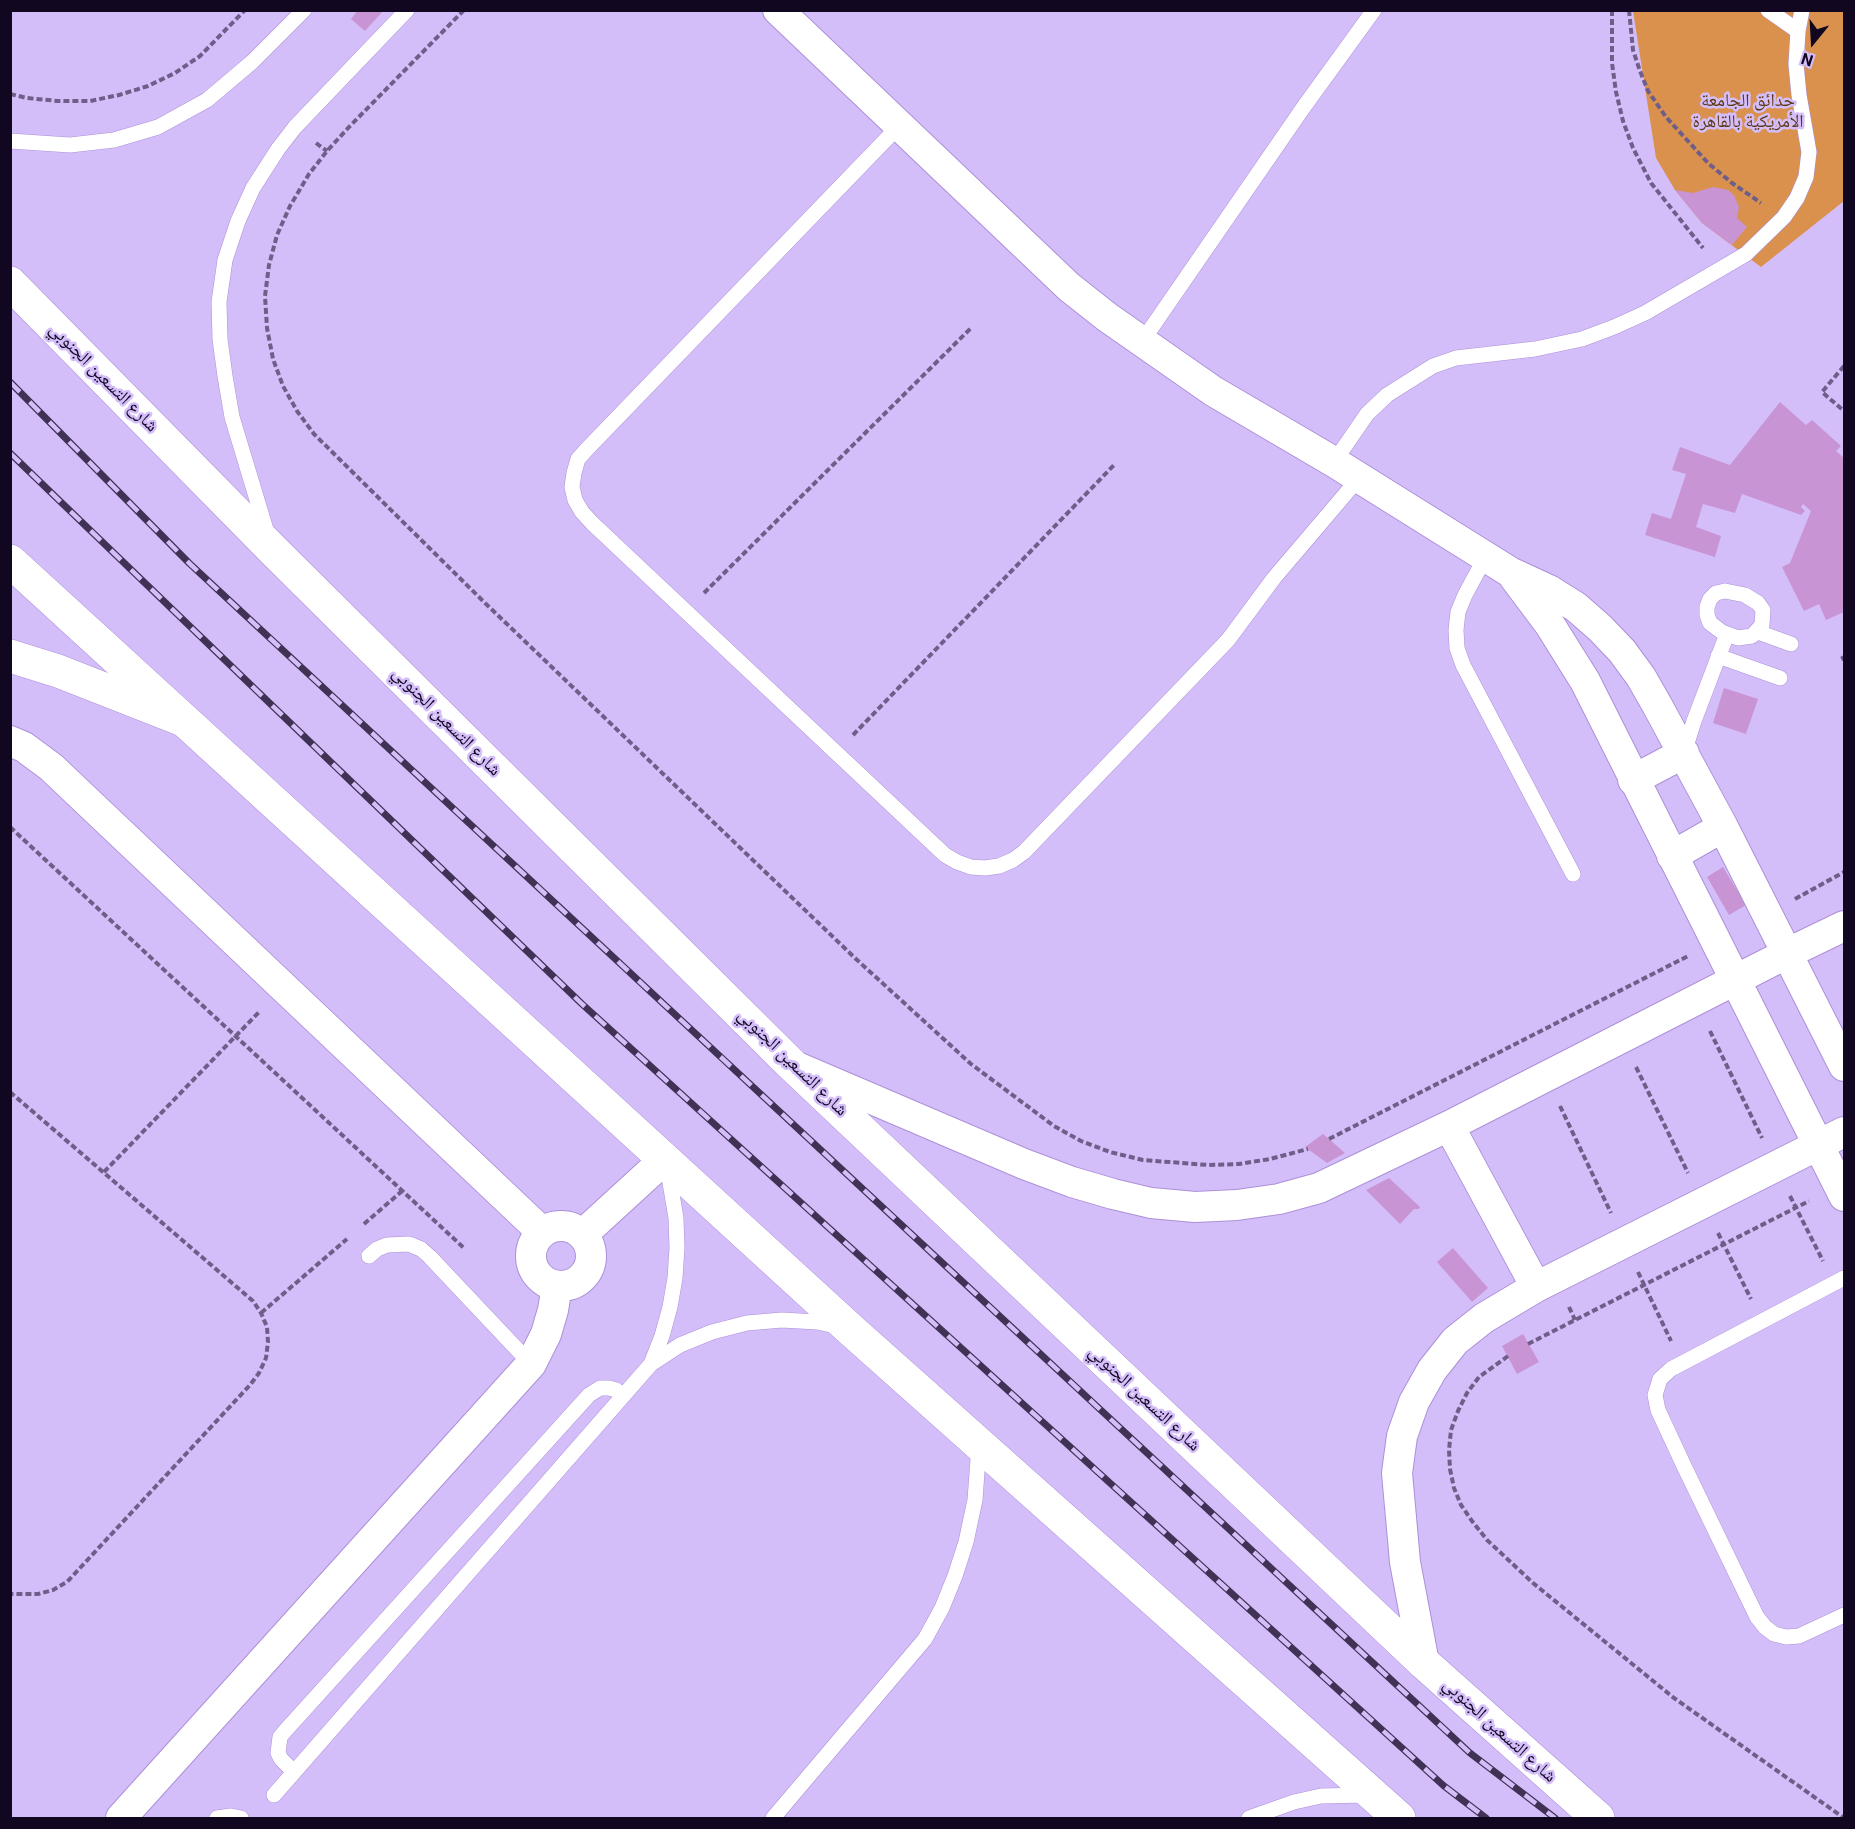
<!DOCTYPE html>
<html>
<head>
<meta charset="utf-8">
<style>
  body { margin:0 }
  #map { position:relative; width:1855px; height:1829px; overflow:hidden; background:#d4befa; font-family:Roboto,sans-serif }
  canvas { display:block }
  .frame { position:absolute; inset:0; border:12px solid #120721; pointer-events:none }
  .north { position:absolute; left:1783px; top:12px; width:60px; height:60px; -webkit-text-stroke:4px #d4befa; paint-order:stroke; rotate:198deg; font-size:16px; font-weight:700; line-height:24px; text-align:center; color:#120721 }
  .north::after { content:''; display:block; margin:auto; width:21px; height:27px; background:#120721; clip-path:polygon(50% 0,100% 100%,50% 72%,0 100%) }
</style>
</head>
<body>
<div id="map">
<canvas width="1855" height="1829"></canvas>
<div class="frame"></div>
<div class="north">N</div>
</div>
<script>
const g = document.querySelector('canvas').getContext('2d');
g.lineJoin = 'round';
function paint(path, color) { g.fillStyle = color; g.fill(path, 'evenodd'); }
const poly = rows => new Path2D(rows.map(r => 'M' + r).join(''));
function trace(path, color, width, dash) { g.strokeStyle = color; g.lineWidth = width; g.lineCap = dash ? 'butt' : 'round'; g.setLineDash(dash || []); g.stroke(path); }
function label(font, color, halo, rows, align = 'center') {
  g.font = font + ' Roboto,"Noto Naskh Arabic",sans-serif'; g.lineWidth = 5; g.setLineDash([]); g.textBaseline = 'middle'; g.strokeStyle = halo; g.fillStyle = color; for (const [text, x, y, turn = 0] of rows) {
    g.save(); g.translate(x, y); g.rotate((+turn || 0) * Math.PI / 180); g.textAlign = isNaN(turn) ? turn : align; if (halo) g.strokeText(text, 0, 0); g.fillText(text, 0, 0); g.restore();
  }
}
paint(poly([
  [1633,11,1844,11,1844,201,1761,267,1702,223,1675,190,1656,158]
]), '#da914d');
paint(poly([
  [358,10,384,10,365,31,351,19],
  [1713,187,1728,190,1734,195,1739,207,1737,218,1747,227,1732,245,1702,223,1675,190,1693,193],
  [1780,402,1806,425,1812,420,1841,446,1836,451,1844,458,1844,612,1826,620,1819,604,1804,611,1782,567,1790,563,1811,511,1803,504,1801,507,1805,511,1801,515,1742,494,1735,513,1703,504,1696,527,1721,536,1715,557,1645,535,1652,513,1671,519,1686,474,1672,470,1680,447,1730,465],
  [1724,688,1758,699,1746,734,1713,723],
  [1723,867,1746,905,1729,915,1707,877],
  [1323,1134,1329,1139,1345,1153,1327,1163,1305,1147],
  [1389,1178,1420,1207,1419,1209,1414,1209,1400,1224,1366,1190],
  [1453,1248,1488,1288,1472,1302,1437,1262],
  [1523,1334,1539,1362,1517,1374,1502,1346]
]), '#c994d3');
const lane = poly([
  [1768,10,1798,31],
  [899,126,587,449,578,459,574,473,572,487,575,500,582,512,592,523,945,855,957,862,971,867,985,868,999,866,1013,860,1024,852,1228,640,1274,578,1359,478],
  [10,141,70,145,114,140,158,127,207,100,252,62,304,10],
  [1141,343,1303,108,1374,10],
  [1334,462,1367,414,1387,395,1433,366,1456,358,1535,349,1582,339,1614,327,1645,313,1746,254,1784,217,1797,198,1806,177,1809,152,1799,95,1796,64,1798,31,1802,10],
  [267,533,232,417,225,376,220,339,219,302,225,260,238,221,253,188,278,149,295,127,407,10],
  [1486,556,1465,595,1458,612,1456,630,1457,648,1463,665,1573,874],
  [1725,591,1745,595,1758,603,1763,610,1762,625,1752,636,1738,638,1722,632,1710,623,1707,615,1707,607,1710,599,1716,593,1725,591],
  [1758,632,1791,644],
  [1718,656,1780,678],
  [1684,753,1694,721,1727,634],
  [369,1256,377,1249,387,1245,409,1244,421,1249,430,1257,531,1364],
  [1844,1278,1671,1369,1660,1379,1655,1395,1658,1410,1684,1466,1757,1617,1765,1627,1774,1634,1786,1637,1799,1636,1844,1615],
  [651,1364,662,1336,670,1307,675,1278,677,1248,676,1218,668,1171],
  [294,1772,281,1759,278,1753,280,1737,285,1731,589,1395,600,1388,609,1388,616,1390,623,1396],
  [274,1795,651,1364,680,1345,712,1332,747,1323,782,1320,817,1322,836,1326],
  [217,1818,231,1816,241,1818],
  [773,1818,925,1639,942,1608,955,1576,966,1542,975,1500,979,1445],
  [1249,1818,1294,1802,1321,1796,1368,1795]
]);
const street = poly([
  [778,10,1069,287,1107,317,1213,391,1334,462,1510,572,1549,590,1576,607,1600,628,1622,651,1641,677,1657,705,1723,827,1844,1066],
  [1514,577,1550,625,1585,681,1844,1196],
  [10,741,24,747,51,767,542,1232],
  [1633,780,1684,753],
  [1672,856,1723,827],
  [797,1067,1024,1164,1072,1182,1113,1194,1151,1203,1195,1207,1237,1205,1279,1199,1319,1188,1449,1126,1788,953,1844,926],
  [1449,1126,1536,1287],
  '531 1256a30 30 0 1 1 60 0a30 30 0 1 1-60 0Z',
  [583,1234,665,1159],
  [1424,1663,1405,1562,1397,1473,1402,1436,1414,1402,1432,1370,1455,1341,1484,1318,1536,1287,1844,1132],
  [121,1818,531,1364,546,1334,553,1310,557,1286]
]);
const secondary = poly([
  [10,656,58,671,183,720]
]);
const primary = poly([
  [10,283,273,550,791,1064,1424,1663,1598,1818],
  [10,561,851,1330,1399,1818]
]);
trace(lane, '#ac90d8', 16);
trace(street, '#ac90d8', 32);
trace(secondary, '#ac90d8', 34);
trace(primary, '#ac90d8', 34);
trace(poly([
  [464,10,349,127,327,151,309,174,290,206,277,235,269,265,265,296,267,328,273,359,283,386,297,411,314,434,484,602,856,959,971,1064,1054,1126,1081,1141,1110,1152,1143,1160,1208,1165,1239,1164,1270,1159,1308,1149],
  [1612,10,1612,63,1616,92,1623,121,1633,148,1651,183,1703,248],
  [1629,10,1633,50,1640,71,1648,91,1666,117,1708,163,1732,183,1761,203],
  [10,94,27,98,58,101,90,101,119,95,148,86,175,73,200,56,245,10],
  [316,143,327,151],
  [1844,366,1822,392,1844,411],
  [704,593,972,327],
  [1842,656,1844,660],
  [853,735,1114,465],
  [10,827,465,1249],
  [1795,899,1844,872],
  [1710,1031,1762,1138],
  [1636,1067,1688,1173],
  [10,1092,253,1301,261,1313,267,1327,268,1342,266,1358,259,1373,250,1385,67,1582,53,1590,38,1594,10,1594],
  [1560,1106,1611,1213],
  [1329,1139,1688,956],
  [104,1172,260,1011],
  [1790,1196,1823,1261],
  [364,1224,402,1191],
  [1718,1233,1751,1299],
  [1638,1272,1671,1341],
  [1569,1307,1575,1320],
  [261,1313,347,1239],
  [1528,1344,1809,1201],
  [1508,1356,1479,1377,1467,1393,1458,1411,1451,1430,1449,1450,1450,1469,1454,1488,1461,1505,1472,1521,1487,1540,1533,1583,1674,1698,1844,1818]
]), '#6e5e88', 4, [6, 3]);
trace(lane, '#fff', 15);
trace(street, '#fff', 30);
trace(secondary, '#fff', 33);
trace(primary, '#fff', 33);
const rail = poly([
  [10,382,189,563,1470,1753,1555,1818],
  [10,453,582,1004,1444,1786,1486,1818]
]);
trace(rail, '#403254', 7);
trace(rail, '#d4befa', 4.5, [14]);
label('18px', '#5d3711', '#d4befa', [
  ["حدائق الجامعة",1748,101],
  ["الأمريكية بالقاهرة",1748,122]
]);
label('18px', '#120721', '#d4befa', [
  ["شارع التسعين الجنوبي",103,378,45],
  ["شارع التسعين الجنوبي",446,722,45],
  ["شارع التسعين الجنوبي",792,1063,44],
  ["شارع التسعين الجنوبي",1144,1399,43],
  ["شارع التسعين الجنوبي",1499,1731,42]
]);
</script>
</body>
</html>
